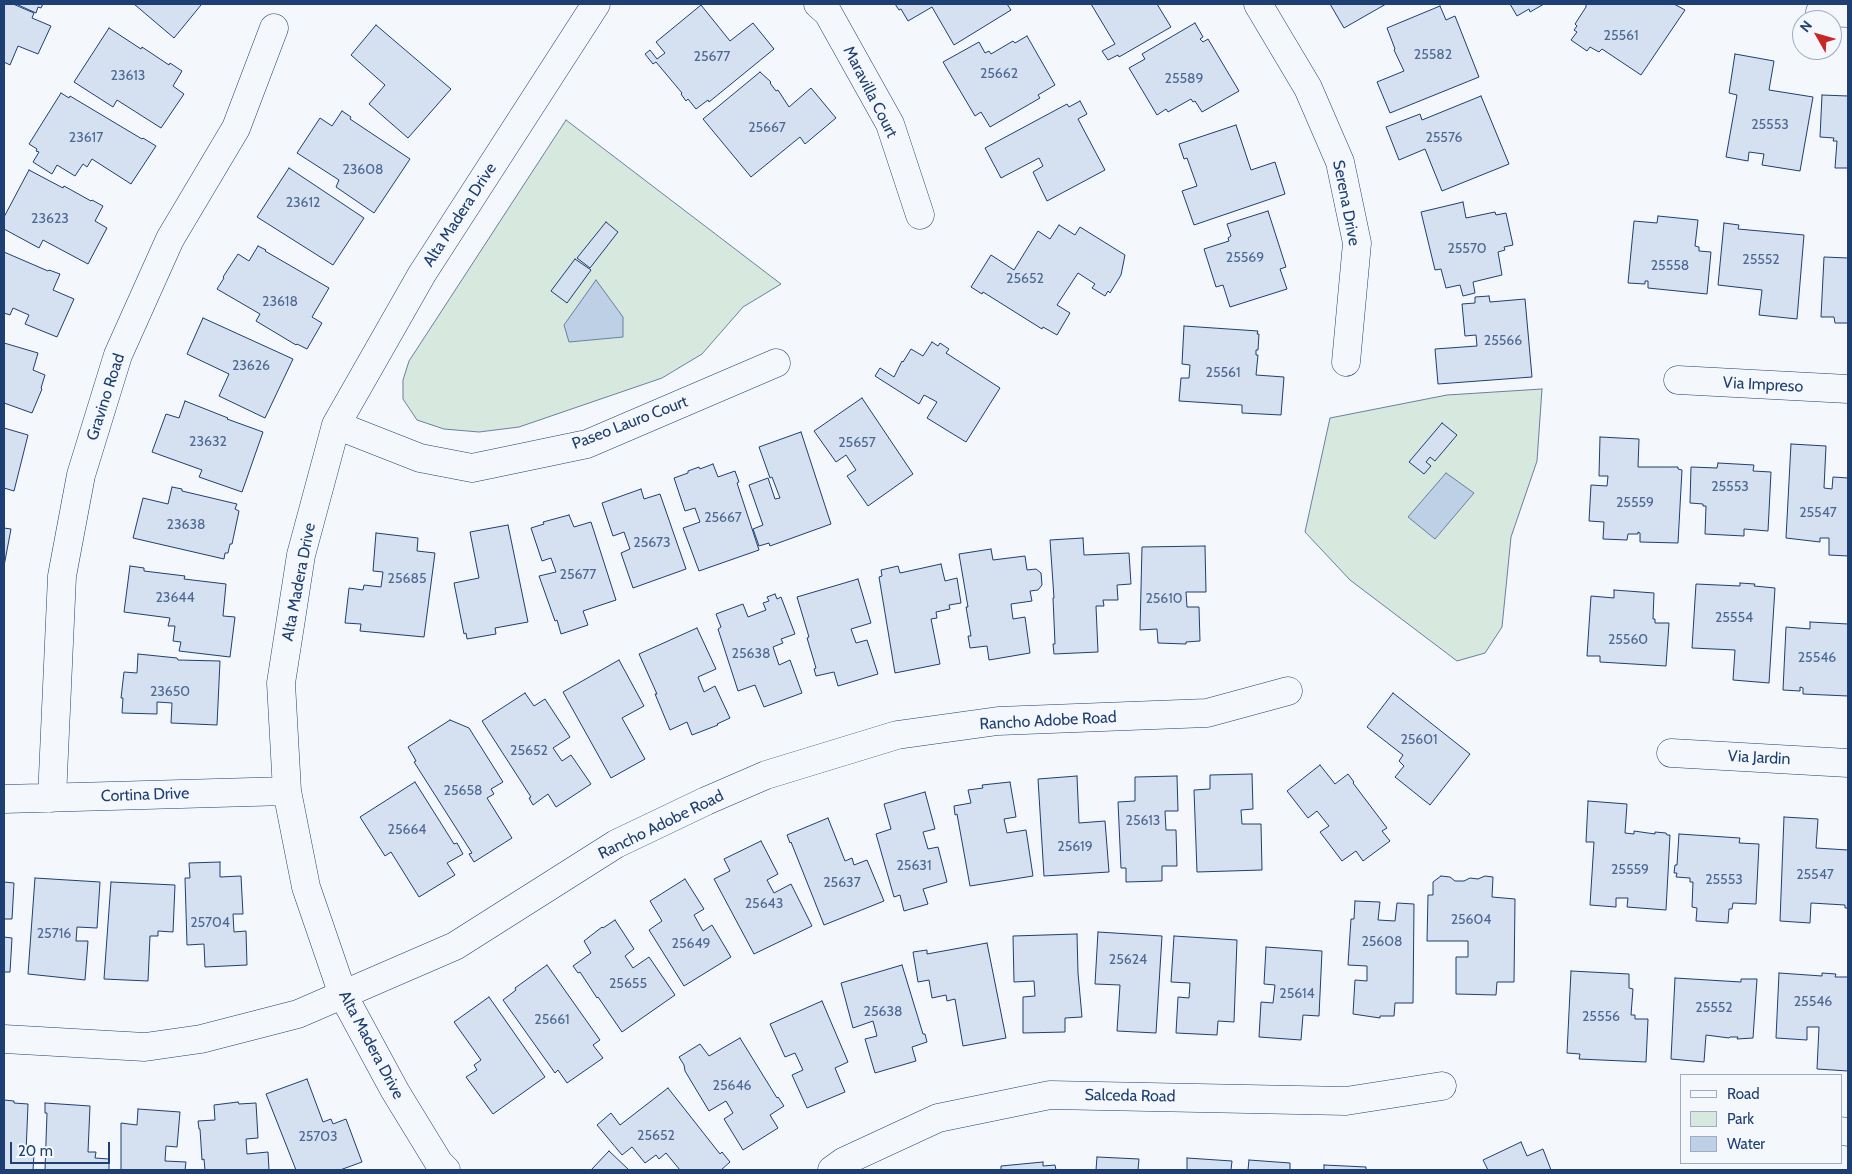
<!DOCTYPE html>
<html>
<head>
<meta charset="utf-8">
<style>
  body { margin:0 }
  #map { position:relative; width:1852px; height:1174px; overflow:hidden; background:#f4f7fb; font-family:Cabin,sans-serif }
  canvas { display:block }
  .frame { position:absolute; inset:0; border:5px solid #1d3f73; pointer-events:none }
  .legend { position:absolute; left:1680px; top:1074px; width:162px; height:90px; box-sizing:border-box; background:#f4f7fb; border:1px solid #9eadc5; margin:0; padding:6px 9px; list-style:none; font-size:15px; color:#1d3f73 }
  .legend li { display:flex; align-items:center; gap:10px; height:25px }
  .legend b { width:25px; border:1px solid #9eadc5 }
  .north { position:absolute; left:1792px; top:10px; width:50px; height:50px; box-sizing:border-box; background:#f4f7fb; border:1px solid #9eadc5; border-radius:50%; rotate:308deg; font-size:14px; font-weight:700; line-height:20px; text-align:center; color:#1d3f73 }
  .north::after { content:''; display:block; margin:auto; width:18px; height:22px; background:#c62828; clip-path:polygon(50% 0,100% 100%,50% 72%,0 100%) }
  .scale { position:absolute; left:10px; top:1142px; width:100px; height:22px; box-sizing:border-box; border:2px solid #1d3f73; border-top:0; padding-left:6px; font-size:15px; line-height:18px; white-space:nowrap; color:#1d3f73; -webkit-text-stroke:4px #f4f7fb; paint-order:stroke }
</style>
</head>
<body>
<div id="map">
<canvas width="1852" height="1174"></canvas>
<div class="frame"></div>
<ul class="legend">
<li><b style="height:6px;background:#f4f7fb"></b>Road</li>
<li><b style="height:14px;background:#d7e8df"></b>Park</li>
<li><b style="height:14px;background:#bed0e5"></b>Water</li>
</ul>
<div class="north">N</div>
<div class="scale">20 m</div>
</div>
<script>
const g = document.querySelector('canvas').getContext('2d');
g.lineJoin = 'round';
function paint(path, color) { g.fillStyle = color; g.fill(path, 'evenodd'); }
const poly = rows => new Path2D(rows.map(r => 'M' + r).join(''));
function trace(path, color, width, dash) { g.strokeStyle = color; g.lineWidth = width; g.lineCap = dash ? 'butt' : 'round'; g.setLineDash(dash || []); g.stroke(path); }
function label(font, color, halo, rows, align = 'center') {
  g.font = font + ' Cabin,sans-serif'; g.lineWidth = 4; g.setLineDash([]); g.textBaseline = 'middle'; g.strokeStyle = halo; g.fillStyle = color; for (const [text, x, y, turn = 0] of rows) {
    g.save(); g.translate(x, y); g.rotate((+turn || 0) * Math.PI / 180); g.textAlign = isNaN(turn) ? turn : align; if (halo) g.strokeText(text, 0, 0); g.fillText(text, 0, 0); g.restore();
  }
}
const green = poly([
  [566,120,781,284,743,307,702,354,662,378,519,427,479,432,444,429,417,420,403,399,403,380,409,361,566,120],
  [1542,389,1537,461,1511,537,1502,627,1485,653,1457,661,1350,580,1305,532,1330,418,1447,395,1542,389]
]);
paint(green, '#d7e8df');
trace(green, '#687fa3', 1);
const water = poly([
  [596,280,623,317,623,337,569,342,564,325,596,280],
  [1446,473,1474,493,1435,539,1408,517,1446,473]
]);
paint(water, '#bed0e5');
trace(water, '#687fa3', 1);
const building = poly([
  [4,4,13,4,34,13,32,18,51,26,38,54,18,46,10,65,4,62,4,4],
  [16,4,43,4,41,8,38,7,36,13,16,4],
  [134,4,200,4,201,5,174,38,134,4],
  [895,4,1007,4,1011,10,954,45,932,7,908,21,901,9,899,10,895,4],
  [1091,4,1157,4,1171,27,1119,57,1118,55,1108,60,1102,51,1115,44,1091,4],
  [1330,4,1386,4,1344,28,1330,4],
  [1510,4,1544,4,1530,12,1529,9,1517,16,1510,4],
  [1586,4,1674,4,1685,10,1641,75,1602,49,1599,52,1590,47,1587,51,1571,40,1577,32,1574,30,1577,26,1575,24,1586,7,1586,4],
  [701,5,730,41,753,23,774,49,709,102,708,100,696,109,688,99,686,101,681,94,682,93,656,62,653,64,645,54,650,50,657,59,665,53,656,42,701,5],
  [1440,6,1446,20,1455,16,1479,77,1390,113,1377,82,1404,71,1394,50,1395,49,1387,28,1440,6],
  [1195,23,1203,37,1200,39,1203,42,1208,39,1239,91,1202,112,1195,101,1193,102,1191,99,1168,112,1166,109,1157,115,1129,68,1145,59,1142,54,1195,23],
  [376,25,451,89,408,138,369,104,385,85,351,55,376,25],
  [109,28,141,49,142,47,169,65,170,63,182,71,173,86,184,94,161,128,117,100,113,107,74,82,109,28],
  [1027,36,1055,85,1038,95,1040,98,990,127,981,112,975,116,943,62,979,42,985,53,989,51,991,54,1013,41,1015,43,1027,36],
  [1735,54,1774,61,1769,90,1813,97,1800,171,1762,165,1764,154,1749,152,1748,161,1726,157,1737,95,1729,93,1735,54],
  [760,72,771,82,770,83,776,91,778,90,789,107,811,88,836,118,805,144,800,137,751,177,703,119,760,72],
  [61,93,69,98,70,96,142,139,143,138,156,146,131,184,92,159,87,167,83,164,75,176,57,165,52,174,33,162,39,152,36,151,37,149,29,144,61,93],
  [1822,95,1848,96,1848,168,1835,168,1837,141,1833,141,1834,138,1820,137,1822,95],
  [1481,96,1509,164,1442,191,1425,149,1399,160,1386,127,1420,114,1422,120,1481,96],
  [1080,101,1087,114,1078,119,1105,170,1047,201,1033,172,1043,166,1039,158,1001,178,985,148,1067,104,1069,107,1080,101],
  [342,111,351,117,350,119,410,159,374,213,336,187,339,180,297,153,320,118,332,126,342,111],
  [1236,125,1251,170,1275,162,1285,194,1194,225,1182,191,1197,186,1187,158,1184,159,1179,144,1236,125],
  [289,168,364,218,333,265,257,217,289,168],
  [29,170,63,188,64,186,91,201,92,200,103,206,95,221,107,228,88,264,43,240,39,248,4,229,4,217,29,170],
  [1463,202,1466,218,1495,212,1496,215,1506,213,1513,245,1504,247,1505,250,1498,252,1502,275,1473,282,1475,293,1463,296,1460,285,1446,288,1441,269,1435,270,1421,212,1463,202],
  [1268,211,1286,267,1280,269,1287,289,1230,307,1223,285,1216,287,1204,249,1229,241,1228,238,1231,236,1227,224,1268,211],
  [1658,216,1698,220,1695,246,1699,247,1699,251,1711,252,1707,294,1648,288,1648,281,1645,281,1645,284,1628,283,1634,221,1657,223,1658,216],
  [606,222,618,232,590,268,577,258,606,222],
  [1724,223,1739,225,1738,229,1804,235,1797,319,1759,315,1762,290,1718,285,1724,223],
  [1059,225,1075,235,1080,227,1125,255,1121,275,1110,293,1108,291,1105,296,1092,288,1095,284,1078,273,1057,305,1070,313,1057,335,1043,327,1042,329,983,292,982,294,971,287,991,255,1014,270,1038,231,1050,239,1059,225],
  [258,246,266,250,265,251,329,288,312,317,322,323,307,349,297,344,296,345,256,321,260,314,217,289,224,278,223,277,238,254,249,261,258,246],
  [1848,251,1848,323,1835,323,1834,317,1821,317,1824,257,1848,258,1848,251],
  [4,252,48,271,49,270,60,274,53,290,74,299,57,337,25,324,29,315,13,308,10,315,4,313,4,252],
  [575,259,591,270,567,303,551,291,575,259],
  [1489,296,1490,302,1525,299,1532,377,1438,384,1435,349,1477,346,1476,335,1465,336,1462,304,1475,303,1475,297,1489,296],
  [203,318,293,359,265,418,219,396,229,374,187,354,203,318],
  [1184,326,1258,331,1257,334,1259,334,1258,350,1256,350,1256,355,1258,355,1256,375,1284,377,1281,415,1242,413,1242,405,1179,401,1181,378,1189,378,1190,365,1182,364,1184,326],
  [932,342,938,346,940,343,949,349,946,353,1000,388,966,442,927,418,937,402,924,395,919,404,875,376,880,368,894,377,902,361,903,362,911,349,923,356,932,342],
  [4,343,38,353,33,370,45,375,41,388,42,389,32,413,4,403,4,343],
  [862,398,913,474,868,506,847,476,856,470,846,455,836,462,814,431,862,398],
  [185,401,228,418,227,419,263,432,242,492,199,477,202,470,152,452,166,414,179,418,185,401],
  [1442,423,1457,435,1435,461,1430,457,1426,462,1431,466,1424,474,1409,462,1442,423],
  [4,428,28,435,14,491,4,488,4,428],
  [801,432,831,524,770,546,769,543,759,546,753,529,763,525,749,485,768,478,775,499,780,498,772,477,770,478,759,447,801,432],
  [1600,437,1639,439,1638,467,1678,467,1678,469,1682,470,1678,543,1640,542,1640,533,1638,532,1638,534,1628,534,1627,540,1603,539,1604,522,1589,521,1591,485,1607,486,1608,476,1599,476,1600,437],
  [1791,444,1826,446,1824,488,1832,489,1833,477,1848,478,1848,556,1829,555,1829,538,1820,538,1820,542,1786,538,1791,444],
  [1718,463,1754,465,1753,471,1771,472,1768,531,1744,529,1744,536,1705,534,1706,506,1703,506,1703,504,1690,503,1691,467,1717,468,1718,463],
  [713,464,718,477,735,471,739,482,737,483,759,550,699,571,683,528,700,522,695,508,685,511,674,478,688,473,688,471,699,467,700,469,713,464],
  [172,487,182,489,182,491,237,504,235,509,239,511,232,544,230,544,228,553,225,553,224,559,133,538,143,498,168,504,172,487],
  [641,489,644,499,660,494,686,569,633,588,621,553,630,549,624,532,613,536,602,503,641,489],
  [569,515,574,527,591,522,616,600,583,611,588,625,561,634,557,620,555,621,539,576,556,572,551,558,542,561,531,528,544,524,543,522,569,515],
  [508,525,528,622,495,628,496,634,467,639,466,633,464,634,454,583,479,578,470,532,508,525],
  [4,528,11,529,4,566,4,528],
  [376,533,418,538,417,551,435,553,424,637,360,631,361,624,345,623,349,588,363,590,364,585,381,587,383,572,373,571,376,533],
  [1083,538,1084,555,1129,553,1131,584,1117,585,1118,600,1103,600,1104,606,1096,606,1098,652,1054,654,1053,644,1055,644,1053,598,1054,598,1050,540,1083,538],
  [1205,546,1206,592,1186,592,1187,607,1199,607,1200,641,1186,642,1186,644,1158,643,1157,629,1140,630,1142,547,1205,546],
  [991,549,993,560,1025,556,1027,570,1036,569,1041,573,1042,585,1038,590,1030,591,1032,601,1011,604,1013,619,1025,617,1030,653,989,660,987,646,970,648,968,636,971,636,966,607,968,607,959,554,991,549],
  [941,564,945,581,957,578,961,603,949,605,950,609,936,612,937,618,931,619,940,664,895,673,879,577,882,576,881,570,898,566,900,573,941,564],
  [130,566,144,568,144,571,185,576,184,579,226,584,223,616,235,617,230,657,179,651,181,642,173,641,175,626,168,626,170,618,124,612,130,566],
  [858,579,871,623,851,629,856,643,867,640,878,674,838,686,834,672,816,676,814,669,816,668,807,638,809,637,797,597,858,579],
  [1740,583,1755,584,1754,586,1775,588,1769,683,1733,680,1735,650,1692,648,1696,584,1740,586,1740,583],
  [1614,590,1654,593,1653,619,1655,619,1655,623,1669,623,1666,666,1600,662,1600,656,1587,656,1591,596,1614,598,1614,590],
  [775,594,777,599,781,597,795,634,781,639,783,643,773,647,779,665,790,660,802,693,764,707,755,685,738,691,718,629,721,627,716,614,743,604,748,617,766,610,763,603,769,601,767,597,775,594],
  [1810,622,1848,624,1848,696,1803,694,1803,688,1800,687,1800,691,1783,690,1786,627,1810,629,1810,622],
  [697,628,716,669,698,677,704,692,715,686,730,718,717,724,718,725,692,735,687,722,670,730,655,694,657,694,639,654,697,628],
  [138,654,177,658,178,660,220,661,217,725,171,723,172,703,157,702,157,714,122,713,123,698,121,698,124,672,137,673,138,654],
  [619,660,644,706,622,718,645,759,611,778,563,692,619,660],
  [525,693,534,706,545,699,570,737,553,748,562,761,571,755,591,784,556,807,548,794,533,805,529,798,531,797,482,721,525,693],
  [1393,693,1470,754,1430,805,1395,777,1404,766,1399,761,1403,755,1367,727,1393,693],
  [450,720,469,728,503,782,491,789,494,794,487,798,512,838,474,862,469,854,472,853,414,762,416,761,408,747,450,720],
  [1320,765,1335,784,1348,774,1354,782,1353,783,1387,828,1382,831,1390,841,1363,861,1356,851,1342,861,1320,832,1329,826,1317,811,1308,818,1287,791,1320,765],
  [1252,774,1253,809,1241,810,1242,824,1261,824,1262,870,1197,872,1194,790,1210,789,1210,775,1252,774],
  [1077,776,1079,823,1105,821,1109,872,1044,876,1038,779,1077,776],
  [1177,776,1178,811,1165,811,1166,830,1176,830,1177,866,1162,866,1162,881,1126,882,1126,868,1121,868,1118,802,1135,801,1135,777,1177,776],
  [415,782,454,844,457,843,463,854,447,863,455,875,419,897,391,852,385,856,360,817,415,782],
  [1010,782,1016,817,1004,819,1007,833,1026,830,1033,876,970,886,957,814,955,815,954,806,971,803,968,790,983,788,982,785,1010,782],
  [925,792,935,829,923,832,928,849,938,847,947,882,923,889,928,904,904,911,900,895,894,897,876,834,891,829,884,804,925,792],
  [1588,801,1627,804,1625,833,1634,834,1634,831,1655,834,1655,832,1666,833,1667,835,1670,835,1666,910,1627,907,1628,898,1616,898,1616,907,1590,905,1594,842,1586,842,1588,801],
  [1784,817,1818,819,1816,848,1848,850,1848,908,1845,908,1845,905,1811,903,1810,923,1780,921,1784,817],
  [828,818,845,861,852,858,854,865,867,860,884,901,824,925,791,842,790,843,787,835,828,818],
  [1679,834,1740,838,1739,843,1759,844,1756,904,1733,903,1732,909,1729,909,1728,923,1696,921,1697,908,1692,907,1693,882,1690,882,1690,878,1676,877,1677,873,1674,873,1675,865,1677,865,1679,834],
  [761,841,778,874,767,880,774,893,791,884,812,926,754,954,714,879,730,871,724,859,761,841],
  [220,862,220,877,241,876,243,914,233,914,234,932,246,931,247,965,205,967,204,944,187,945,185,878,190,878,189,863,220,862],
  [1441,876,1450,877,1455,881,1464,881,1470,878,1478,879,1485,876,1493,877,1492,897,1515,899,1514,982,1497,982,1496,995,1456,994,1456,957,1468,957,1468,941,1427,941,1428,895,1433,895,1433,882,1441,876],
  [35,878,100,882,97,928,77,927,76,941,88,941,85,980,28,974,35,878],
  [685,879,704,909,694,915,703,931,712,925,731,957,684,986,649,930,662,921,650,901,685,879],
  [4,882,14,883,12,919,4,919,4,882],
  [111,882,175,885,173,932,158,931,158,936,150,936,148,981,104,979,111,882],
  [1355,901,1380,902,1378,920,1395,921,1397,903,1414,904,1413,1003,1395,1003,1394,1016,1380,1016,1380,1018,1353,1014,1355,980,1367,981,1367,966,1348,965,1351,919,1354,919,1355,901],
  [615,920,634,949,625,956,633,968,649,957,675,995,622,1032,598,997,597,998,580,972,578,973,573,966,591,953,584,941,602,927,603,928,615,920],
  [1098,932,1162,936,1156,1033,1117,1031,1120,985,1095,984,1098,932],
  [1077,934,1078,973,1082,1017,1065,1018,1065,1032,1023,1033,1023,997,1035,996,1034,981,1014,982,1013,936,1077,934],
  [1174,936,1237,940,1234,1022,1218,1021,1217,1035,1176,1033,1178,997,1189,998,1190,983,1171,982,1174,936],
  [4,937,12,938,10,972,4,972,4,937],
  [987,943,1006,1038,963,1046,955,999,947,1001,946,995,932,998,929,980,918,982,913,952,927,950,927,954,987,943],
  [1266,947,1322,951,1319,1016,1303,1015,1301,1040,1259,1037,1261,1002,1273,1003,1275,985,1264,984,1266,947],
  [547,965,600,1040,593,1045,603,1058,567,1083,558,1070,555,1073,503,1000,516,990,515,988,547,965],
  [902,965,923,1034,925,1034,927,1042,912,1047,916,1061,875,1073,865,1039,877,1036,873,1021,853,1028,841,983,902,965],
  [1571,971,1629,974,1629,988,1633,989,1631,1015,1635,1015,1635,1019,1648,1019,1646,1062,1579,1059,1580,1054,1567,1053,1571,971],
  [1779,973,1822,976,1822,973,1836,974,1835,977,1848,977,1848,1071,1817,1069,1819,1027,1807,1027,1807,1040,1776,1038,1779,973],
  [1675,978,1741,982,1741,979,1757,979,1753,1038,1737,1039,1738,1037,1730,1037,1729,1038,1706,1035,1704,1062,1671,1059,1675,978],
  [489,997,545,1077,493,1114,466,1077,477,1070,474,1065,481,1060,454,1022,489,997],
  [822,1001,848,1062,835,1068,845,1092,807,1108,792,1075,803,1070,795,1053,785,1057,770,1024,822,1001],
  [740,1038,777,1098,778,1097,784,1106,770,1115,778,1128,743,1150,724,1119,733,1113,726,1101,709,1111,685,1071,684,1065,679,1057,700,1044,709,1056,740,1038],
  [307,1079,323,1122,331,1119,333,1124,346,1119,362,1162,340,1170,296,1170,266,1094,307,1079],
  [668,1088,720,1154,722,1152,730,1162,721,1170,680,1170,666,1153,659,1159,656,1155,645,1163,632,1147,622,1155,597,1125,611,1113,620,1125,668,1088],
  [4,1100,14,1101,14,1103,28,1104,26,1153,34,1154,33,1170,4,1170,4,1100],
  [238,1102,239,1104,256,1103,258,1138,246,1139,247,1154,268,1152,269,1170,205,1170,204,1159,202,1160,200,1129,199,1129,198,1121,215,1120,214,1105,238,1102],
  [45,1103,90,1106,88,1152,96,1152,95,1158,109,1159,109,1170,45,1170,47,1113,45,1113,45,1103],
  [138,1109,180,1112,177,1147,166,1146,165,1161,186,1162,185,1170,121,1170,121,1123,137,1125,138,1109],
  [1521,1142,1527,1156,1543,1149,1551,1170,1488,1170,1483,1160,1521,1142],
  [609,1151,629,1170,591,1170,609,1151],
  [1097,1157,1139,1159,1138,1170,1096,1170,1097,1157],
  [1187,1158,1232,1161,1231,1170,1187,1170,1187,1158],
  [1249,1160,1290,1163,1290,1170,1248,1170,1249,1160],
  [1043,1162,1043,1166,1055,1165,1056,1170,1001,1170,1001,1166,1043,1162],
  [1324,1165,1366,1167,1366,1170,1324,1170,1324,1165]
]);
paint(building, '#d5e0f0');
trace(building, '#1d3f73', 1);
const minor = poly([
  [818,4,828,13,890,124,920,215],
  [1258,4,1308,88,1340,162,1357,243,1346,362],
  [1820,12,1848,13],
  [1678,380,1848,389],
  [336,425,420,458,472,468,587,444,776,363],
  [1671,753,1848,763],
  [52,798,62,576,81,475,118,355,170,239,236,128,274,28],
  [4,799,287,791],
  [4,1039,145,1047,201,1039,298,1014,455,946,616,844,706,801,766,775,897,735,998,721,1207,713,1288,691],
  [1841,1131,1848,1132],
  [446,1170,439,1163,395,1091,343,995,306,887,287,791,281,683,301,555,336,425,422,274,596,4],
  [832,1170,843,1162,938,1118,1050,1095,1346,1101,1442,1086]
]);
trace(minor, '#1d3f73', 29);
trace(minor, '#f4f7fb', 28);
label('14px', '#4b6792', null, [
  ["25561",1621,36],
  ["25582",1433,55],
  ["25677",712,57],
  ["25662",999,74],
  ["23613",128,76],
  ["25589",1184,79],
  ["25553",1770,125],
  ["25667",767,128],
  ["23617",86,138],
  ["25576",1444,138],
  ["23608",363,170],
  ["23612",303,203],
  ["23623",50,219],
  ["25570",1467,249],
  ["25569",1245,258],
  ["25552",1761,260],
  ["25558",1670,266],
  ["25652",1025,279],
  ["23618",280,302],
  ["25566",1503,341],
  ["23626",251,366],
  ["25561",1223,373],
  ["23632",208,442],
  ["25657",857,443],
  ["25553",1730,487],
  ["25559",1635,503],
  ["25547",1818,513],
  ["25667",723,518],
  ["23638",186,525],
  ["25673",652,543],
  ["25677",578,575],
  ["25685",407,579],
  ["23644",175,598],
  ["25610",1164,599],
  ["25554",1734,618],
  ["25560",1628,640],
  ["25638",751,654],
  ["25546",1817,658],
  ["23650",170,692],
  ["25601",1419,740],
  ["25652",529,751],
  ["25658",463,791],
  ["25613",1143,821],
  ["25664",407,830],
  ["25619",1075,847],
  ["25631",914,866],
  ["25559",1630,870],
  ["25547",1815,875],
  ["25553",1724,880],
  ["25637",842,883],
  ["25643",764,904],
  ["25604",1471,920],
  ["25704",210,923],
  ["25716",54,934],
  ["25608",1382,942],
  ["25649",691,944],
  ["25624",1128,960],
  ["25655",628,984],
  ["25614",1297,994],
  ["25546",1813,1002],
  ["25552",1714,1008],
  ["25638",883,1012],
  ["25556",1601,1017],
  ["25661",552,1020],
  ["25646",732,1086],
  ["25652",656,1136],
  ["25703",318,1137]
]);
label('16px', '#1d3f73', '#f4f7fb', [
  ["Maravilla Court",870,92,63],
  ["Serena Drive",1346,203,79],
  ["Alta Madera Drive",460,215,-57],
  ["Via Impreso",1763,385,3],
  ["Gravino Road",106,397,-72],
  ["Paseo Lauro Court",630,423,-21],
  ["Alta Madera Drive",299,582,-79],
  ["Rancho Adobe Road",1048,721,-3],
  ["Via Jardin",1759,758,3],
  ["Cortina Drive",145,795,-2],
  ["Rancho Adobe Road",661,825,-26],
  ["Alta Madera Drive",371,1045,62],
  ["Salceda Road",1130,1096,1]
]);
</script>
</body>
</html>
